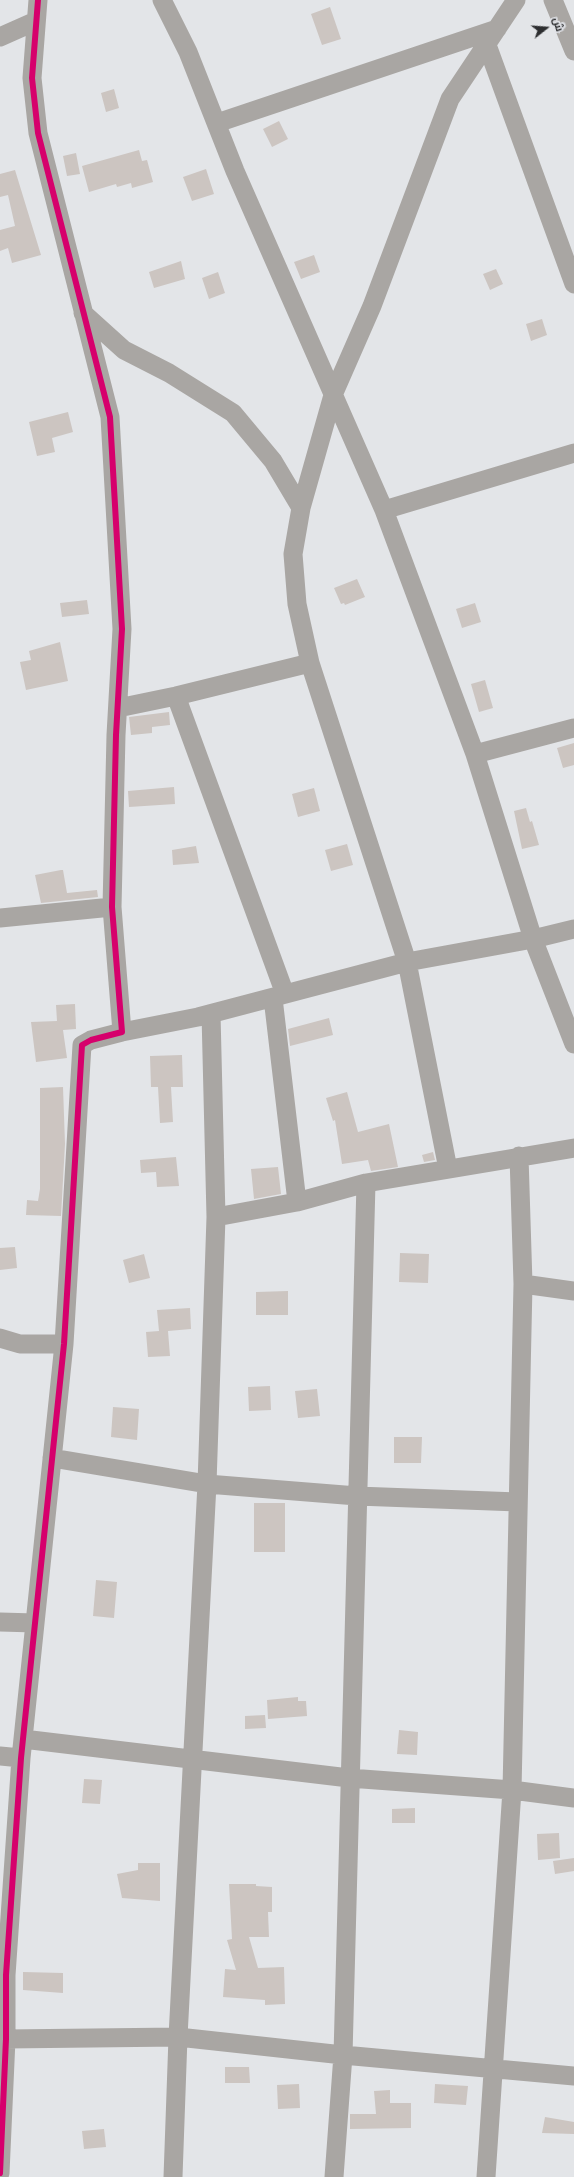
<!DOCTYPE html>
<html>
<head>
<meta charset="utf-8">
<style>
  body { margin:0 }
  #map { position:relative; width:574px; height:2177px; overflow:hidden; background:#e3e5e8; font-family:"Nunito Sans",Cairo,sans-serif }
  canvas { display:block }
  .north { position:absolute; left:526px; top:8px; width:40px; height:40px; -webkit-text-stroke:3px #e2e4e9; paint-order:stroke; rotate:73deg; font-size:11px; font-weight:700; line-height:16px; text-align:center; color:#2d2e30 }
  .north::after { content:''; display:block; margin:auto; width:14px; height:18px; background:#2d2e30; clip-path:polygon(50% 0,100% 100%,50% 72%,0 100%) }
</style>
</head>
<body>
<div id="map">
<canvas width="574" height="2177"></canvas>
<div class="north">ش</div>
</div>
<script>
const g = document.querySelector('canvas').getContext('2d');
g.lineJoin = 'round';
function paint(path, color) { g.fillStyle = color; g.fill(path, 'evenodd'); }
const poly = rows => new Path2D(rows.map(r => 'M' + r).join(''));
function trace(path, color, width, dash) { g.strokeStyle = color; g.lineWidth = width; g.lineCap = dash ? 'butt' : 'round'; g.setLineDash(dash || []); g.stroke(path); }
paint(poly([
  [330,7,341,39,322,45,311,14],
  [114,89,119,108,106,112,101,93],
  [279,121,288,139,272,147,263,129],
  [139,150,142,161,147,160,153,182,132,188,131,183,117,187,116,184,89,192,82,166],
  [76,153,80,174,67,176,63,156],
  [206,169,214,194,192,201,183,177],
  [15,170,41,255,12,263,8,248,0,251,0,230,15,226,8,195,0,197,0,174],
  [314,255,320,272,301,279,294,262],
  [181,261,185,279,154,288,149,272],
  [496,269,503,284,490,290,483,274],
  [218,272,225,293,209,299,202,278],
  [542,319,547,335,531,341,526,324],
  [68,412,73,432,52,438,55,452,37,456,29,422],
  [357,579,365,597,345,605,344,603,341,604,334,588],
  [87,600,89,614,62,617,60,603],
  [475,603,481,622,462,628,456,609],
  [60,642,68,681,26,690,20,662,31,660,29,651],
  [485,680,493,708,479,712,471,684],
  [169,712,170,725,152,727,152,733,131,735,129,717],
  [574,743,574,765,563,768,557,748],
  [174,787,175,804,129,807,128,791],
  [314,788,320,811,298,817,292,794],
  [526,808,530,822,532,821,539,845,522,849,514,811],
  [347,844,353,865,331,871,325,850],
  [196,846,199,863,173,865,172,850],
  [61,870,63,870,67,893,97,890,98,897,41,903,35,875],
  [75,1004,76,1029,63,1030,67,1058,36,1062,31,1022,57,1021,56,1005],
  [329,1018,333,1035,290,1046,288,1029],
  [182,1055,183,1087,171,1087,173,1122,160,1123,158,1087,151,1087,150,1056],
  [63,1087,65,1144,61,1216,26,1215,27,1200,38,1201,40,1189,40,1088],
  [347,1092,358,1132,389,1124,398,1167,371,1171,368,1160,342,1164,335,1120,333,1121,326,1098],
  [433,1152,435,1160,424,1162,422,1155],
  [176,1157,179,1186,157,1187,156,1172,141,1173,140,1160],
  [278,1167,281,1194,254,1199,251,1169],
  [15,1247,17,1268,0,1270,0,1248],
  [400,1253,429,1254,428,1283,399,1282],
  [144,1254,150,1278,129,1283,123,1260],
  [288,1291,288,1315,256,1315,256,1292],
  [190,1308,191,1329,168,1331,170,1356,148,1357,146,1332,159,1331,157,1310],
  [270,1386,271,1410,249,1411,248,1387],
  [317,1389,320,1416,298,1418,295,1391],
  [113,1407,139,1409,137,1440,111,1437],
  [394,1437,422,1437,421,1463,394,1463],
  [254,1503,285,1503,285,1552,254,1552],
  [96,1580,117,1582,114,1618,93,1616],
  [298,1697,298,1701,306,1701,307,1716,268,1719,267,1700],
  [265,1715,266,1728,245,1729,245,1716],
  [399,1730,418,1732,417,1755,397,1754],
  [84,1779,102,1780,100,1804,82,1803],
  [415,1808,415,1823,392,1823,392,1809],
  [559,1833,560,1858,538,1860,537,1834],
  [574,1858,574,1871,555,1874,553,1861],
  [138,1863,160,1863,160,1901,122,1898,117,1874,138,1870],
  [229,1884,256,1884,256,1886,272,1887,272,1912,268,1912,269,1937,249,1937,258,1968,284,1967,285,2004,265,2005,265,2000,223,1997,225,1969,236,1970,227,1940,232,1939],
  [23,1972,63,1973,63,1993,23,1990],
  [225,2067,249,2067,250,2083,225,2083],
  [299,2084,300,2108,278,2109,277,2085],
  [435,2084,468,2086,466,2105,434,2103],
  [390,2090,390,2103,411,2103,411,2128,350,2129,350,2114,376,2114,374,2091],
  [545,2117,574,2122,574,2134,542,2133],
  [104,2129,106,2147,84,2149,82,2131]
]), '#ccc5c1');
trace(poly([
  [162,0,188,52,235,171,384,510,475,754,533,939,574,1044],
  [553,0,574,51],
  [0,37,36,21],
  [487,45,574,284],
  [217,123,497,29],
  [83,313,124,350,169,373,233,413,273,461,301,508],
  [384,510,574,453],
  [176,696,285,994],
  [118,708,176,696,310,663],
  [475,754,574,728],
  [0,918,112,907],
  [273,998,297,1202],
  [122,1032,198,1017,407,962,533,939,574,929],
  [448,1169,407,962,310,663,297,604,293,554,301,508,333,395,372,306,450,99,516,0],
  [216,1217,297,1202,366,1183,574,1148],
  [523,1284,574,1291],
  [0,1338,20,1344,64,1344],
  [52,1458,207,1484,357,1496,518,1502],
  [0,1622,35,1623],
  [23,1739,349,1778,512,1790,574,1798],
  [0,1756,21,1758],
  [6,2039,178,2037,343,2055,574,2076],
  [0,2173,6,2039,6,1975,21,1758,64,1344,82,1045,91,1040,122,1032,112,907,116,735,122,629,110,417,38,133,32,78,38,0],
  [173,2177,178,2037,207,1484,216,1217,211,1014],
  [334,2177,343,2055,366,1183],
  [486,2177,512,1790,523,1284,519,1156]
]), '#a9a6a3', 19);
trace(poly([
  [0,2173,6,2039,6,1975,21,1758,64,1344,82,1045,91,1040,122,1032,112,907,116,735,122,629,110,417,38,133,32,78,38,0]
]), '#d6006c', 6);
</script>
</body>
</html>
